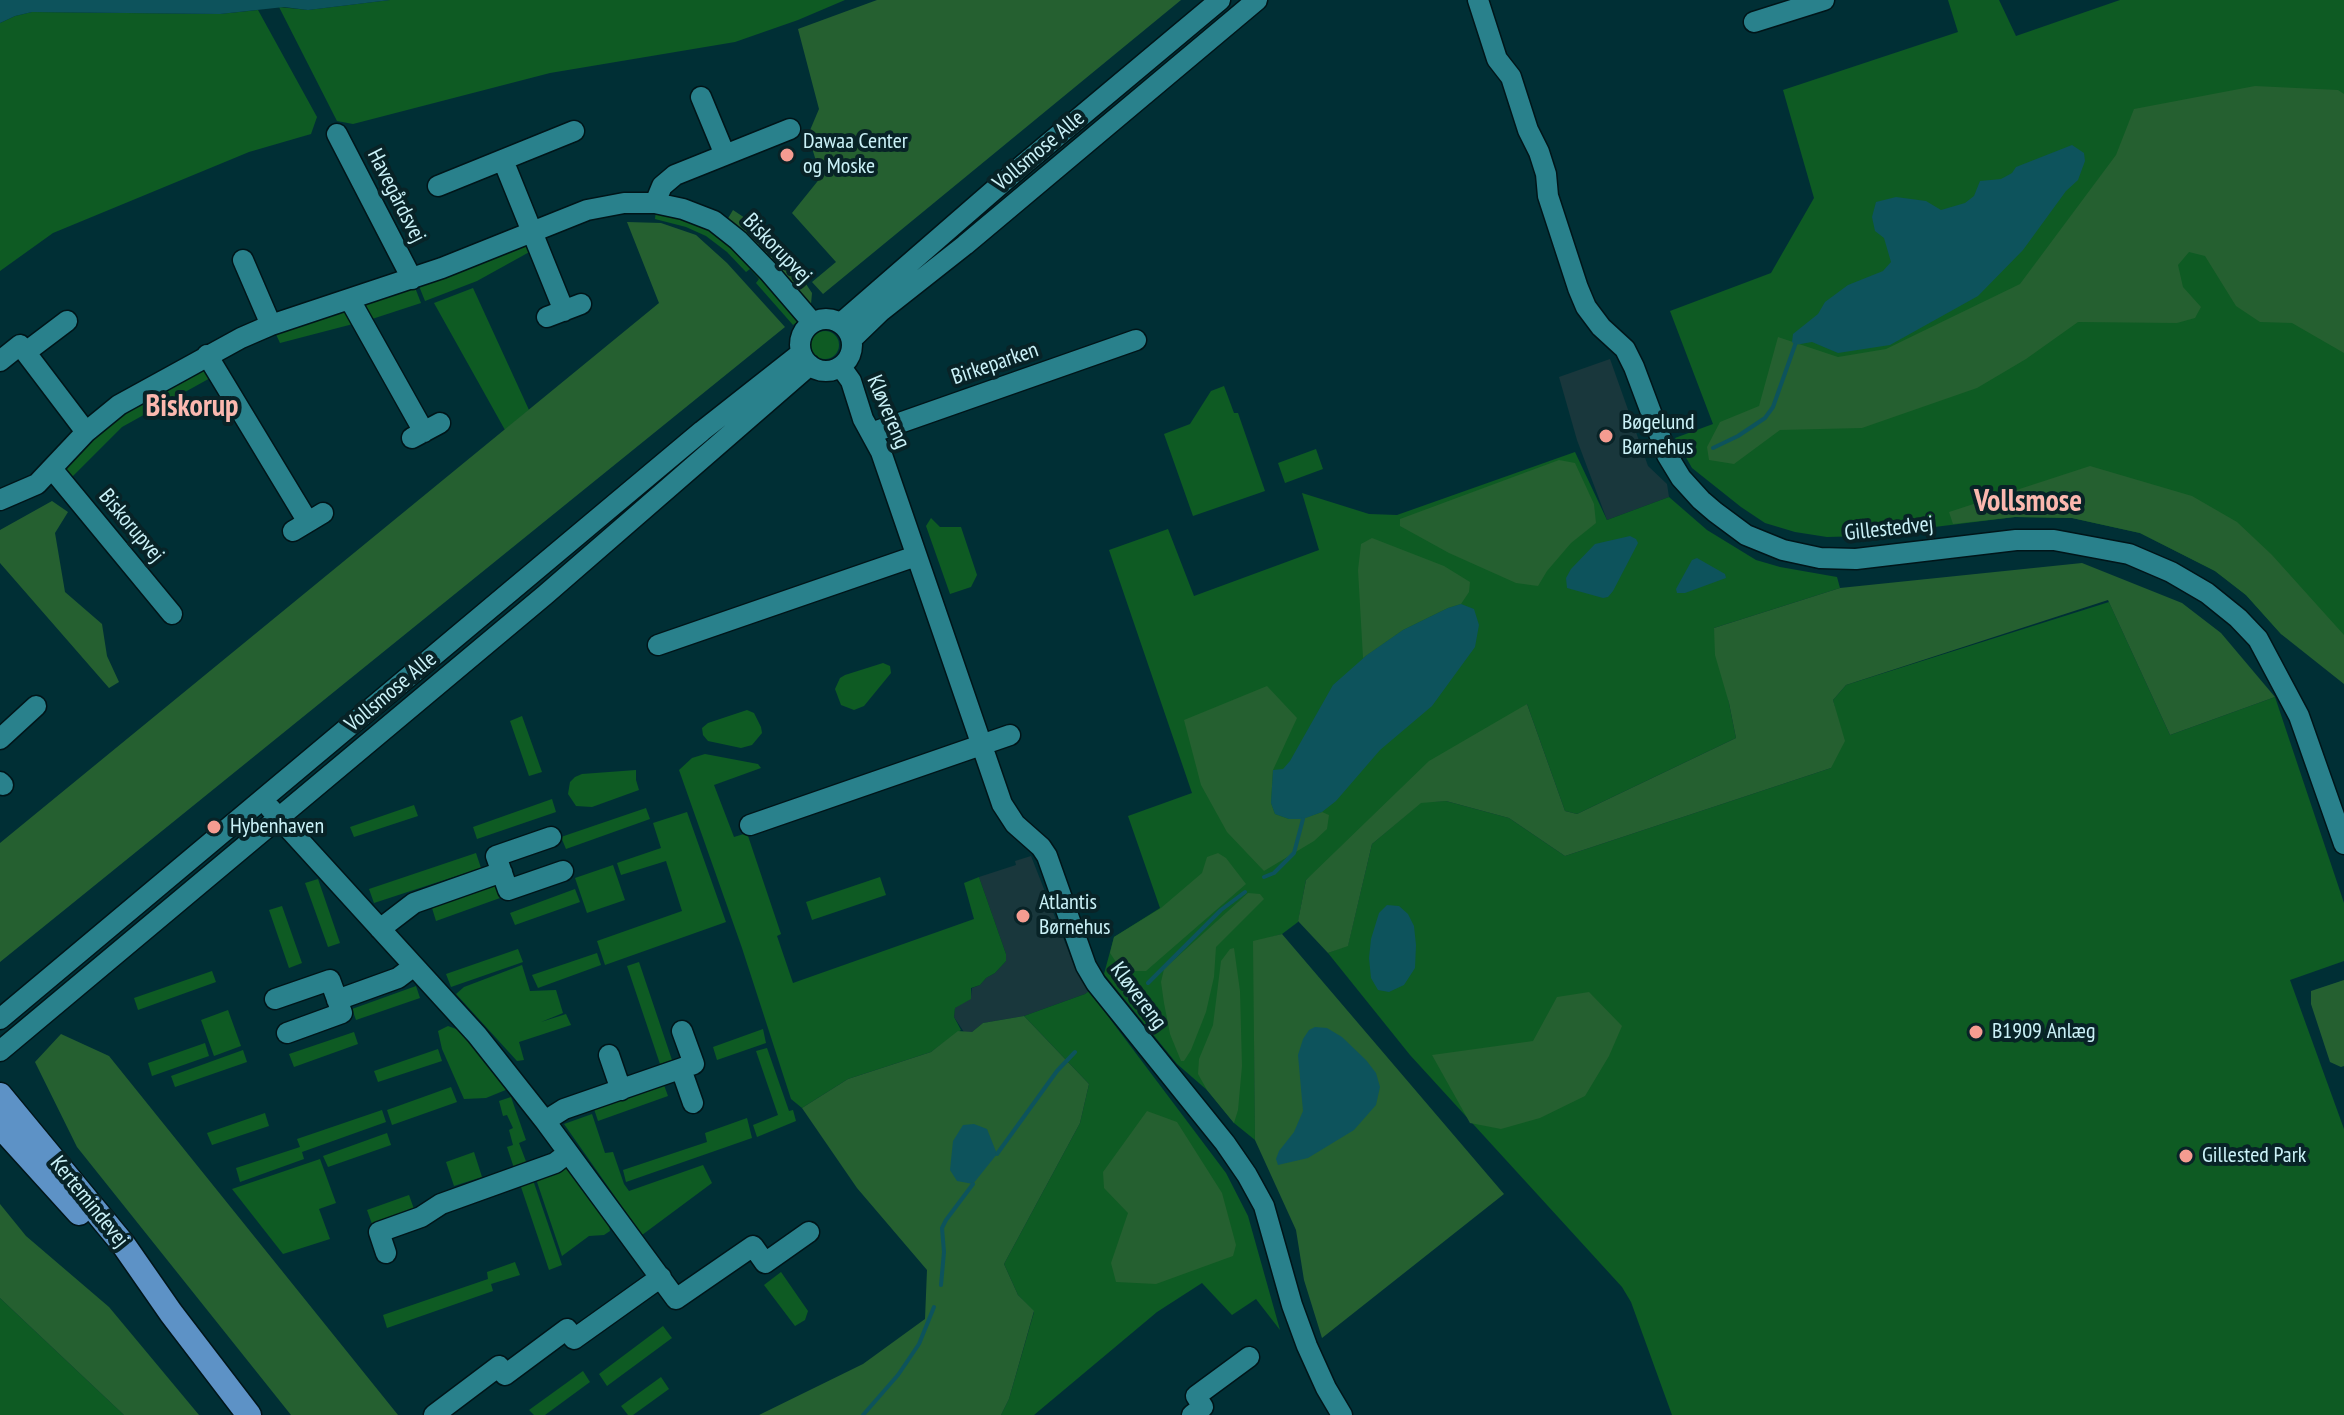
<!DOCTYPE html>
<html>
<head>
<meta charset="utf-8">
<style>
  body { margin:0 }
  canvas { display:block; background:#002f35 }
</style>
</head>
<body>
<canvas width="2344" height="1415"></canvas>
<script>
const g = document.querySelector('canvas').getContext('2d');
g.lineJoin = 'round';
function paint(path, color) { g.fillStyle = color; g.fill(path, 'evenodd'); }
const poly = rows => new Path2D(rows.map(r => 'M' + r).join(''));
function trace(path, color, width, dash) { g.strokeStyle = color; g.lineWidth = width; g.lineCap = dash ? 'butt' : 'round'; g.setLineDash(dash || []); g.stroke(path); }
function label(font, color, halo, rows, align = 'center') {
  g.font = font + ' "PT Sans Narrow",sans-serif'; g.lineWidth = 8; g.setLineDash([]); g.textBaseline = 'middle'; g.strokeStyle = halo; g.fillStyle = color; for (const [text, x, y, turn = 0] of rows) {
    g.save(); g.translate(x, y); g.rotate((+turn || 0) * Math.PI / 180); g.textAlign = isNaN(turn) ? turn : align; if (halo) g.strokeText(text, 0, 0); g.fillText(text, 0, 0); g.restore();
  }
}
paint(poly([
  [1610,359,1648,466,1667,484,1669,497,1607,520,1577,440,1559,377],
  [1031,856,1075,968,1089,991,1085,994,1024,1016,983,1023,972,1032,964,1032,954,1017,955,1008,971,996,972,988,980,985,986,978,995,973,1006,961,1006,954,979,877,1016,865,1015,861]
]), '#19373c');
paint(poly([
  [390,0,845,0,798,20,735,42,550,73,353,124,337,121,279,7,308,10],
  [1948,0,1999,0,2016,36,2120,0,2344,0,2344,671,2281,634,2246,595,2215,571,2140,533,2072,518,2015,517,1862,536,1827,537,1795,532,1765,523,1741,507,1692,468,1675,438,1713,424,1670,311,1771,273,1814,198,1783,90,1958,32],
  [258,10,317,117,311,134,249,152,53,233,0,271,0,23,15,16,32,12,220,14],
  [656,210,701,224,730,243,795,315,797,322,793,325,756,283,759,279,750,269,746,272,727,252,706,236,686,227,655,219],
  [524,241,533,250,477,281,425,301,419,286],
  [414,285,421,303,369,320,361,307,364,301],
  [473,288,529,410,505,430,434,303],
  [342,308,349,311,353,324,280,343,274,330],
  '811 345a14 14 0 1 1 28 0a14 14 0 1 1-28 0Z',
  [206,367,212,377,122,427,68,481,63,467,106,422],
  [1224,386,1234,413,1238,413,1265,491,1193,516,1164,434,1190,424,1211,391],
  [1316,449,1323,469,1285,483,1278,463],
  [1575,452,1607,520,1669,497,1707,530,1756,560,1780,567,1837,577,1840,588,1714,628,1736,738,1577,814,1565,811,1527,704,1306,880,1298,922,1282,934,1254,942,1255,1140,1234,1123,1207,1090,1177,1064,1104,974,1114,937,1160,908,1128,816,1192,793,1109,550,1168,529,1194,596,1319,550,1302,493,1369,514,1397,515],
  [931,518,940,527,961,527,977,575,971,587,950,594,926,526],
  [2109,602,2170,735,2275,697,2344,903,2344,961,2290,980,2344,1129,2344,1415,1672,1415,1631,1302,1622,1287,1410,1055,1328,953,1348,945,1372,844,1421,802,1446,801,1509,818,1565,856,1831,768,1836,713,1833,700,1846,685],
  [883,663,890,666,891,673,864,706,854,710,841,705,835,689,840,678,845,675],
  [747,710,754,713,761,727,762,733,752,745,741,748,708,741,703,735,702,728,708,723],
  [522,716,542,772,529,776,510,721],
  [705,754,758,764,761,768,714,785,734,837,747,833,781,934,777,936,793,983,974,919,964,883,979,877,1006,954,1006,961,995,973,986,978,980,985,971,988,971,999,955,1008,954,1017,961,1030,931,1052,848,1079,802,1108,791,1099,742,948,679,770,692,758],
  [636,770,636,780,639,790,592,807,576,806,568,794,570,782,575,777,582,774],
  [552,799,556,812,477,839,473,827],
  [414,805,418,816,354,837,350,827],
  [646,808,650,819,566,849,561,837],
  [687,812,726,922,605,965,597,941,682,911,666,861,621,875,617,863,661,848,653,823],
  [476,853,481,868,374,903,369,889],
  [613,865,625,900,587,913,575,878],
  [880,877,886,895,812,920,806,902],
  [318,879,340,943,328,947,305,883],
  [496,885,500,898,436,921,432,908],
  [575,889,580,902,515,925,510,913],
  [282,906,302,963,289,968,269,910],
  [518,949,523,962,451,987,446,974],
  [597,953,601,965,538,988,532,975],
  [639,962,672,1060,660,1064,627,966],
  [522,965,530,991,556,990,563,1013,541,1022,566,1014,571,1025,519,1042,524,1060,517,1061,456,994,464,987],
  [212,971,216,982,138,1010,134,998],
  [416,986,420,998,356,1020,352,1009],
  [1089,991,1226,1173,1248,1216,1280,1330,1256,1299,1232,1315,1202,1283,1157,1312,1034,1415,1001,1415,1009,1399,1034,1312,1018,1295,1004,1264,1080,1123,1089,1084,1024,1016,1085,994],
  [228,1010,241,1046,214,1056,201,1020],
  [448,1026,459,1030,508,1089,486,1098,464,1099,442,1049,438,1031],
  [763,1029,766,1043,717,1060,713,1047],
  [354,1032,358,1044,294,1067,289,1054],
  [205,1043,209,1056,152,1076,148,1063],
  [767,1048,789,1111,793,1110,796,1121,757,1137,753,1125,778,1115,756,1051],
  [438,1049,442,1061,378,1082,374,1071],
  [243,1050,247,1062,175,1087,171,1076],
  [664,1085,668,1096,598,1121,594,1109],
  [451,1087,457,1102,392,1125,387,1110],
  [511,1097,526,1140,519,1143,527,1164,514,1168,507,1147,513,1145,509,1130,513,1128,507,1115,503,1116,499,1101],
  [382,1110,386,1122,302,1152,304,1159,240,1182,236,1168,300,1147,297,1139],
  [265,1113,269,1126,212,1145,207,1133],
  [592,1114,605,1153,613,1152,624,1184,629,1191,703,1165,712,1183,642,1235,564,1124],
  [747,1118,752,1138,626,1182,623,1170,707,1142,705,1133],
  [387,1133,391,1145,328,1167,323,1156],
  [474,1152,482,1177,454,1186,446,1162],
  [320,1159,336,1203,319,1209,330,1239,283,1254,232,1189],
  [562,1169,571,1169,609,1226,610,1231,604,1235,589,1236,562,1256,536,1179],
  [533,1180,562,1265,549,1270,520,1184],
  [409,1195,414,1209,372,1224,367,1210],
  [515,1262,520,1275,491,1284,493,1291,387,1328,383,1315,488,1279,487,1272],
  [781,1272,808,1311,805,1320,795,1326,764,1285],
  [0,1298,124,1415,0,1415],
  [663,1326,672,1338,607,1386,599,1374],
  [583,1371,590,1382,545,1415,534,1415,529,1410],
  [661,1377,669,1389,633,1415,628,1415,621,1406]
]), '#0e5b23');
paint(poly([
  [877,0,1181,0,823,294,812,282,836,262,792,213,821,177,808,135,819,109,798,29],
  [2255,86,2338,90,2344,94,2344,353,2292,323,2260,322,2236,306,2205,256,2189,252,2178,265,2183,287,2201,307,2195,318,2177,323,2078,322,2026,359,1977,388,1862,428,1780,430,1734,464,1709,460,1707,447,1720,422,1759,406,1778,337,1838,357,1886,349,2020,284,2116,155,2134,109],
  [733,210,751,222,806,284,812,293,811,304,809,305,749,236,727,220],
  [627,222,661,223,696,235,727,263,785,327,0,962,0,843,659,303],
  [1559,460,1575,463,1594,504,1596,523,1571,543,1547,571,1538,586,1516,583,1449,553,1400,526,1400,519],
  [2090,466,2192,496,2237,522,2272,555,2344,635,2344,684,2281,634,2246,595,2215,571,2140,533,2072,518,2015,517,1953,524,1949,512],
  [52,501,68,512,55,533,65,592,102,624,107,656,119,682,109,688,0,563,0,530],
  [1372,538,1444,566,1470,582,1469,592,1461,604,1448,608,1403,630,1363,658,1358,570,1361,544],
  [2082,563,2182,603,2221,633,2275,697,2170,735,2108,600,1846,685,1833,700,1845,741,1831,768,1565,856,1509,818,1446,801,1421,803,1372,844,1348,946,1328,953,1298,921,1306,880,1429,761,1527,704,1565,811,1577,814,1736,738,1729,703,1715,655,1714,628,1840,588],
  [1267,686,1297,718,1273,770,1271,803,1275,814,1289,819,1302,819,1322,812,1329,815,1327,829,1314,841,1264,871,1227,832,1201,785,1184,720],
  [1218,853,1226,858,1246,884,1146,971,1122,971,1110,953,1114,937,1161,908,1202,873,1207,857],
  [1248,893,1260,894,1264,899,1216,947,1214,977,1206,1012,1191,1050,1184,1061,1181,1061,1170,1034,1164,1003,1161,982,1164,969],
  [1282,934,1504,1194,1322,1338,1304,1280,1296,1230,1255,1140,1253,941],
  [1234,948,1240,991,1242,1066,1238,1110,1234,1123,1207,1090,1198,1074,1199,1059,1213,1025,1221,961,1230,949],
  [2344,980,2344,1066,2341,1067,2330,1062,2311,1004,2311,991],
  [1589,992,1622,1026,1609,1056,1585,1096,1540,1118,1501,1129,1470,1123,1432,1055,1533,1041,1557,997],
  [1024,1016,1089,1084,1080,1123,1004,1264,1018,1295,1034,1311,1009,1399,1001,1415,759,1415,863,1364,925,1319,927,1270,857,1188,802,1108,848,1079,931,1052,958,1031,972,1032,983,1023],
  [61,1034,109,1056,398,1415,291,1415,77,1147,35,1062],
  [1147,1111,1177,1122,1222,1193,1236,1245,1233,1256,1156,1284,1116,1282,1111,1263,1128,1213,1104,1188,1103,1172],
  [0,1204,26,1236,109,1307,199,1415,124,1415,0,1298]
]), '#256030');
paint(poly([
  [0,0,390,0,308,10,284,7,220,14,32,12,15,16,0,23],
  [2072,145,2084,153,2085,161,2078,180,2066,191,2023,250,1978,296,1890,345,1838,353,1812,342,1795,345,1792,342,1793,334,1818,314,1825,302,1848,285,1883,271,1891,262,1884,238,1875,231,1872,217,1876,202,1896,197,1926,201,1941,210,1965,203,1974,196,1980,181,2001,179,2012,173,2016,167],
  [1630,536,1636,539,1638,543,1613,591,1608,597,1603,598,1567,588,1566,578,1571,569,1595,544],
  [1697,558,1725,574,1726,578,1685,593,1677,593,1676,589,1692,560],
  [1461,604,1474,609,1479,625,1475,647,1432,706,1380,750,1336,801,1322,812,1303,819,1289,819,1275,814,1271,803,1273,770,1283,769,1290,761,1333,685,1367,655,1403,630,1448,608],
  [1387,905,1399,906,1408,914,1414,926,1416,945,1415,968,1404,985,1389,992,1378,990,1371,978,1369,958,1371,939,1379,913],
  [1315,1027,1327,1028,1342,1037,1366,1060,1376,1073,1380,1087,1376,1105,1354,1130,1308,1158,1278,1165,1276,1159,1279,1151,1294,1132,1303,1111,1298,1055,1303,1039,1309,1030],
  [974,1124,987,1129,997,1154,973,1184,957,1181,950,1170,953,1141,963,1125]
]), '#0d535c');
trace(poly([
  [1713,448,1738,436,1765,418,1773,407,1795,345],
  [1264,877,1274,873,1294,853,1303,819],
  [1148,983,1221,910,1245,892],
  [997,1154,1057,1071,1075,1052],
  [941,1285,944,1252,942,1228,946,1220,973,1184],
  [863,1415,898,1375,919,1344,934,1307]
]), '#0d535c', 4);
const minor = poly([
  [1478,0,1497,59,1511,77,1528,130,1539,152,1546,174,1548,196,1578,288,1586,307,1601,327,1625,349,1634,367,1667,455,1681,478,1701,500,1715,512,1746,535,1783,550,1820,558,1856,559,2016,540,2054,540,2129,554,2171,572,2207,593,2238,618,2258,639,2299,716,2344,844],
  [1754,22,1824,0],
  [701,97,725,155],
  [337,134,412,279],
  [503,160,564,311],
  [438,186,574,131],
  [655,203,662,186,675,175,790,129],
  [243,260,271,325],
  [350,300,424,432],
  [547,317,581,304],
  '800 345a26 26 0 1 1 52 0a26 26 0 1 1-52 0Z',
  [841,323,1024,164,1220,0],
  [852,339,880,312,965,245,1257,0],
  [26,352,67,321],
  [207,355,308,522],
  [0,361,20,345,86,432],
  [841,367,851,381,863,419,881,452,1002,804,1015,824,1041,847,1047,856,1086,966,1096,983,1225,1143,1247,1175,1264,1206,1292,1305,1307,1346,1326,1388,1342,1415],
  [871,433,1136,340],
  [412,438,440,423],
  [53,470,172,614],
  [0,500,37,484,86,432,119,405,241,338,271,325,442,268,587,210,624,203,655,203,683,209,714,221,738,240,769,272,812,322],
  [293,531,323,513],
  [658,645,916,556],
  [0,739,36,706],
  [0,782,3,785],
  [270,808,477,1035,545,1121,676,1299,753,1246,765,1263,809,1232],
  [750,825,1010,735],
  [551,837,496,856,508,890,563,871],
  [380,929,414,903,502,872],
  [275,999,330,980,342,1013,287,1033],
  [337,1000,398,978,414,966],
  [0,1019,702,431,801,353],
  [0,1051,545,595,810,365],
  [609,1055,621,1090],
  [681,1069,693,1103],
  [545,1121,564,1109,694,1064,682,1031],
  [386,1253,379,1232,421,1217,441,1204,555,1163,568,1153],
  [434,1415,499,1366,505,1375,567,1329,574,1339,661,1277],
  [1192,1415,1203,1407,1196,1396,1249,1357]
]);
const major = poly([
  [0,1095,123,1244,171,1313,249,1415],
  [0,1126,79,1213]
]);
trace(minor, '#001519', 23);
trace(major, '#001519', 27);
trace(minor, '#29818c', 20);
trace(major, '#5d92c6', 24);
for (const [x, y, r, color] of [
  [787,155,8,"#f59c91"],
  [1606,436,8,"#f59c91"],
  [214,827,8,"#f59c91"],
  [1023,916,8,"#f59c91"],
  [1976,1032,8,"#f59c91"],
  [2186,1156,8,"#f59c91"]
]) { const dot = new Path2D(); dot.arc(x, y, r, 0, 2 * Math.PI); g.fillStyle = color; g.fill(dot); trace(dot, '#082327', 3); }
label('22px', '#cbf2f8', '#082327', [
  ["Dawaa Center",803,142],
  ["og Moske",803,167],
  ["Bøgelund",1622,423],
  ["Børnehus",1622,448],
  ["Hybenhaven",230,827],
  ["Atlantis",1039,903],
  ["Børnehus",1039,928],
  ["B1909 Anlæg",1992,1032],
  ["Gillested Park",2202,1156]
], 'left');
label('22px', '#cbf2f8', '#082327', [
  ["Vollsmose Alle",1039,151,-40],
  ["Havegårdsvej",396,196,63],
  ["Biskorupvej",777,249,46],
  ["Birkeparken",995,364,-19],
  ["Kløvereng",888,412,67],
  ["Biskorupvej",131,526,50],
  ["Gillestedvej",1889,529,-6],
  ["Vollsmose Alle",391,692,-40],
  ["Kløvereng",1138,996,53],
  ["Kertemindevej",89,1202,51]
]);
label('bold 30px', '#fbb8af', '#082327', [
  ["Biskorup",192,407],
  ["Vollsmose",2028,502]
]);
</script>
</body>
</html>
